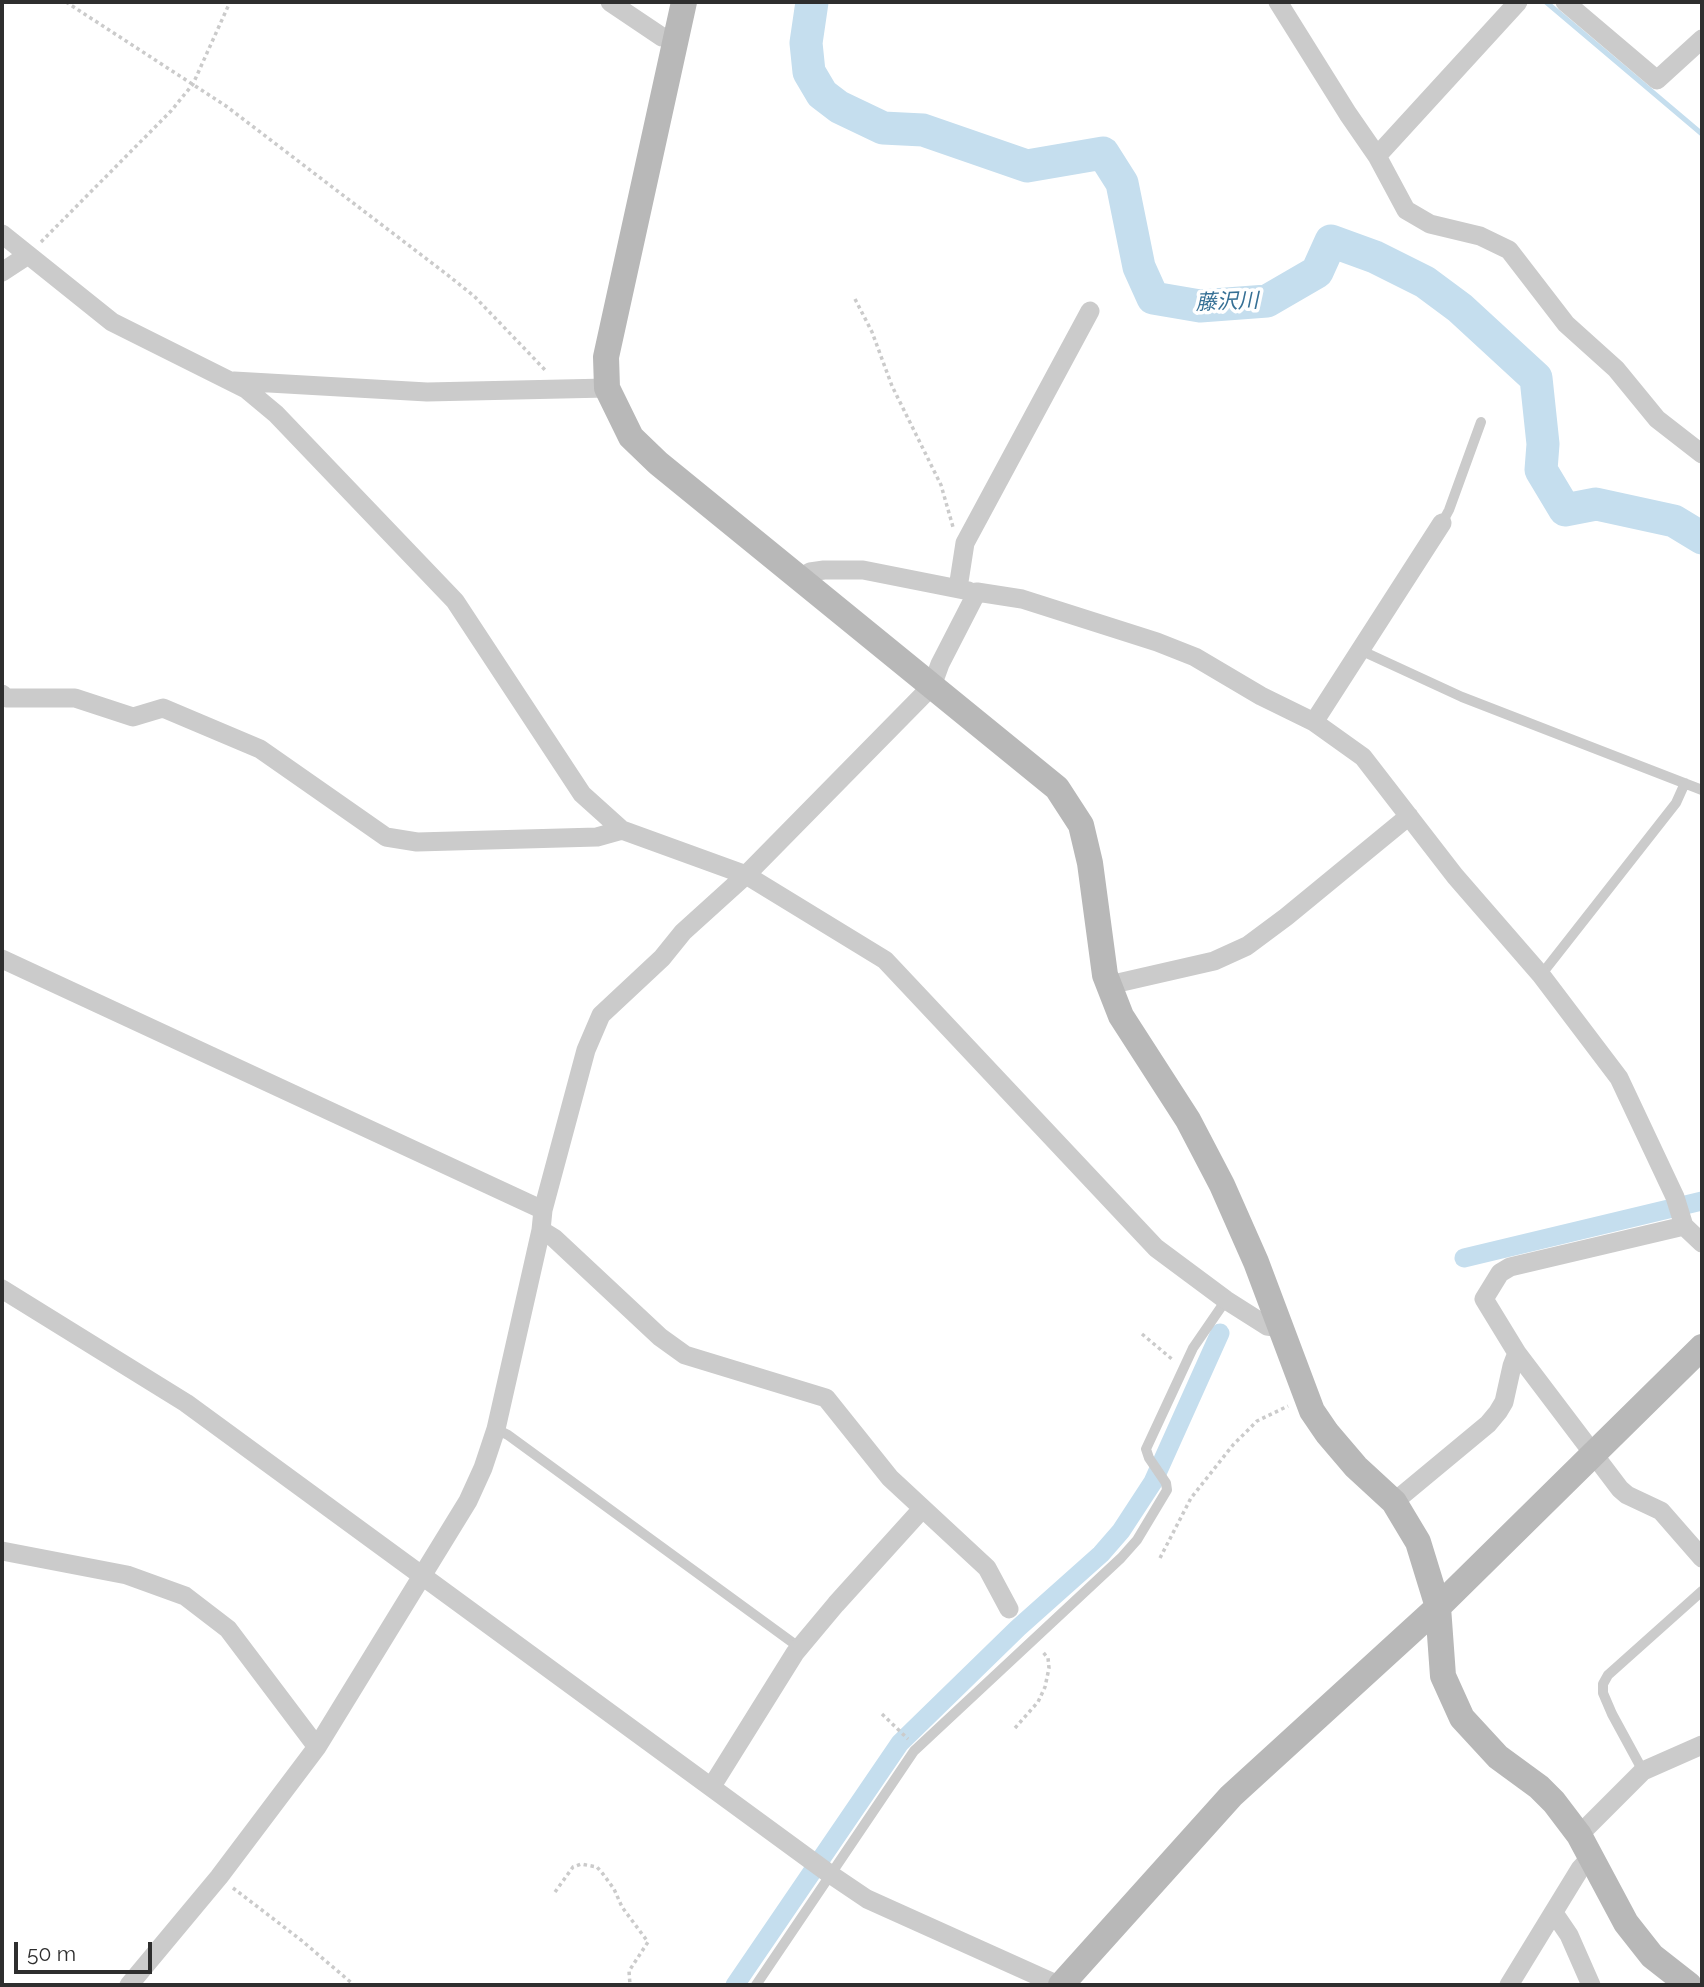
<!DOCTYPE html>
<html>
<head>
<meta charset="utf-8">
<style>
  body { margin:0 }
  #map { position:relative; width:1704px; height:1987px; overflow:hidden; background:#fff; font-family:Raleway,sans-serif }
  canvas { display:block }
  .frame { position:absolute; inset:0; border:4px solid #2e2e2e; pointer-events:none }
  .scale { position:absolute; left:14px; top:1942px; width:138px; height:32px; box-sizing:border-box; border:4px solid #2e2e2e; border-top:0; padding-left:9px; font-size:21px; line-height:24px; white-space:nowrap; color:#2e2e2e; -webkit-text-stroke:5px #fff; paint-order:stroke }
</style>
</head>
<body>
<div id="map">
<canvas width="1704" height="1987"></canvas>
<div class="frame"></div>
<div class="scale">50 m</div>
</div>
<script>
const g = document.querySelector('canvas').getContext('2d');
g.lineJoin = 'round';
const poly = rows => new Path2D(rows.map(r => 'M' + r).join(''));
function trace(path, color, width, dash) { g.strokeStyle = color; g.lineWidth = width; g.lineCap = dash ? 'butt' : 'round'; g.setLineDash(dash || []); g.stroke(path); }
function label(font, color, halo, rows, align = 'center') {
  g.font = font + ' Raleway,"Noto Sans JP",sans-serif'; g.lineWidth = 7; g.setLineDash([]); g.textBaseline = 'middle'; g.strokeStyle = halo; g.fillStyle = color; for (const [text, x, y, turn = 0] of rows) {
    g.save(); g.translate(x, y); g.rotate((+turn || 0) * Math.PI / 180); g.textAlign = isNaN(turn) ? turn : align; if (halo) g.strokeText(text, 0, 0); g.fillText(text, 0, 0); g.restore();
  }
}
trace(poly([
  [1546,2,1702,134]
]), '#c5deee', 5);
trace(poly([
  [1464,1258,1702,1201],
  [735,1985,900,1743,1018,1628,1101,1554,1121,1531,1153,1482,1220,1333]
]), '#c5deee', 19);
trace(poly([
  [812,2,806,43,809,72,822,94,839,107,883,128,923,130,1027,166,1103,153,1122,183,1139,267,1153,298,1200,306,1267,301,1317,272,1331,241,1375,257,1425,282,1460,308,1536,378,1543,444,1541,470,1565,510,1596,504,1674,521,1702,538]
]), '#c5deee', 33);
trace(poly([
  [66,2,226,106,445,273,474,296,546,371],
  [41,242,171,111,193,84,230,2],
  [855,299,872,332,892,386,941,485,953,527],
  [1142,1334,1173,1360],
  [1160,1558,1191,1498,1233,1445,1257,1421,1288,1406],
  [882,1714,908,1739],
  [1015,1728,1038,1702,1045,1687,1049,1668,1048,1658,1042,1651],
  [233,1888,301,1940,354,1985],
  [555,1892,573,1867,581,1864,597,1867,603,1874,614,1889,622,1907,648,1942,629,1971,630,1985]
]), '#cbcbcb', 3.5, [3.5, 3.5]);
trace(poly([
  [1442,523,1449,510,1481,422],
  [1360,650,1462,697,1702,790],
  [1541,975,1676,803,1685,783],
  [496,1429,508,1435,800,1648],
  [1643,1771,1612,1714,1603,1693,1603,1684,1608,1675,1702,1591],
  [756,1985,914,1751,1121,1558,1137,1540,1167,1490,1166,1483,1149,1458,1146,1449,1193,1348,1226,1300]
]), '#cbcbcb', 10);
trace(poly([
  [610,2,662,37,675,37],
  [1278,2,1348,114,1377,156,1406,210,1430,224,1480,236,1509,250,1566,324,1616,369,1657,419,1702,454],
  [1565,2,1657,80,1702,39],
  [1377,156,1518,2],
  [2,234,112,322,246,389,276,414,455,601,582,794,622,830,746,875,885,960,1156,1248,1226,1300,1267,1326,1281,1328],
  [2,272,28,255],
  [234,381,427,392,607,388],
  [799,578,810,572,824,570,863,570,969,591],
  [958,588,965,543,1090,311],
  [2,694,6,698,75,698,133,717,163,708,260,749,386,837,417,842,597,837,622,830],
  [1314,722,1442,523],
  [2,959,543,1210],
  [1109,985,1214,961,1247,946,1286,917,1409,816],
  [1684,1226,1510,1267,1500,1273,1484,1299,1517,1353,1620,1489,1627,1495,1661,1511,1702,1558],
  [541,1230,554,1238,660,1337,685,1355,826,1398,890,1478,987,1568,1009,1609],
  [2,1289,186,1403,827,1872,867,1899,1058,1985],
  [1394,1502,1488,1424,1498,1412,1504,1402,1512,1366,1517,1353],
  [2,1551,127,1575,185,1596,228,1629,317,1747],
  [712,1786,795,1653,836,1604,922,1509],
  [1579,1835,1643,1771,1702,1745],
  [1554,1913,1569,1935,1591,1985],
  [129,1985,219,1877,317,1747,468,1501,483,1468,496,1429,541,1230,543,1210,586,1050,601,1015,662,958,683,932,746,875,932,686,940,664,977,592,1022,599,1157,642,1195,657,1261,696,1314,722,1363,757,1455,876,1541,975,1619,1078,1675,1197,1684,1226,1702,1243],
  [1509,1985,1580,1869,1591,1857]
]), '#cbcbcb', 19);
trace(poly([
  [684,2,606,357,607,388,631,437,658,463,1057,788,1081,825,1090,863,1105,975,1121,1016,1188,1120,1222,1185,1256,1262,1312,1411,1327,1433,1356,1467,1394,1502,1418,1542,1438,1607,1443,1676,1462,1718,1498,1757,1539,1787,1554,1802,1579,1835,1626,1923,1652,1956,1689,1985],
  [1061,1985,1231,1796,1438,1607,1702,1347]
]), '#b8b8b8', 26);
label('italic 21px', '#367095', '#fff', [
  ["藤沢川",1227,302,-2]
]);
</script>
</body>
</html>
